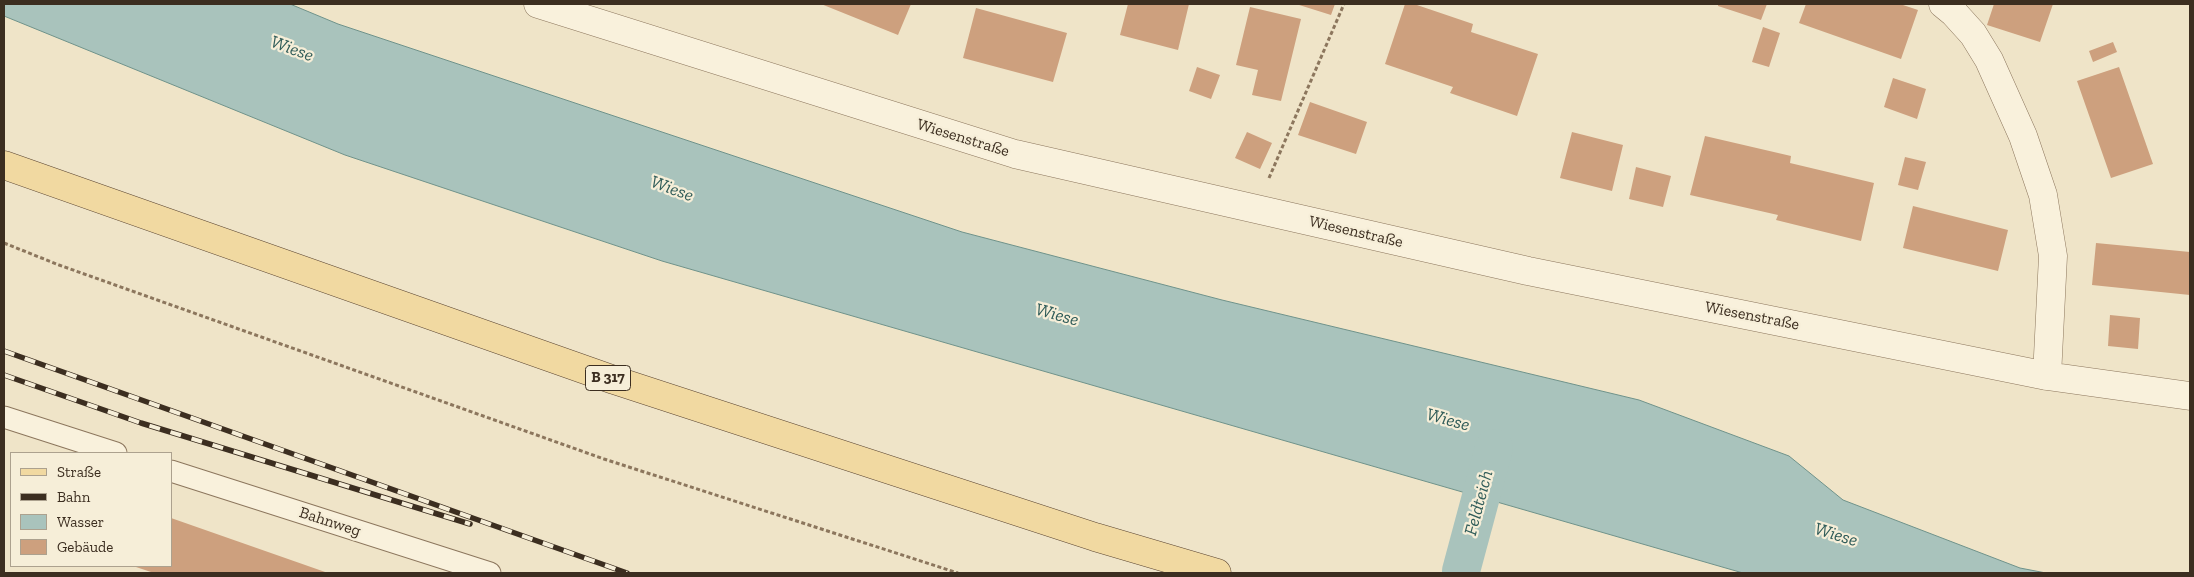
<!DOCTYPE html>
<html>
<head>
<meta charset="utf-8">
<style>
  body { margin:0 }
  #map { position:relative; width:2194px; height:577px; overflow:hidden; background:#efe4c8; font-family:"Zilla Slab",serif }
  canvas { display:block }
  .frame { position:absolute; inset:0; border:5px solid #3c2e20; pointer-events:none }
  .legend { position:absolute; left:10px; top:452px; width:162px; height:115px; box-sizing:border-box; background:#f6eed8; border:1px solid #aca18e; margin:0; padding:6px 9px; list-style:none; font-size:15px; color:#3c2e20 }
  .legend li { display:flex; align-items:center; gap:10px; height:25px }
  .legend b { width:25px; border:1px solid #aca18e }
</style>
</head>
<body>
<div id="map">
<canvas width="2194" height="577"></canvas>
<div class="frame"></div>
<ul class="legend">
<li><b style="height:6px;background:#f1d9a1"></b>Straße</li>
<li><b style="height:6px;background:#3c2e20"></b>Bahn</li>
<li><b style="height:14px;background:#a9c3bc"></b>Wasser</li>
<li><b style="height:14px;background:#cda07e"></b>Gebäude</li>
</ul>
</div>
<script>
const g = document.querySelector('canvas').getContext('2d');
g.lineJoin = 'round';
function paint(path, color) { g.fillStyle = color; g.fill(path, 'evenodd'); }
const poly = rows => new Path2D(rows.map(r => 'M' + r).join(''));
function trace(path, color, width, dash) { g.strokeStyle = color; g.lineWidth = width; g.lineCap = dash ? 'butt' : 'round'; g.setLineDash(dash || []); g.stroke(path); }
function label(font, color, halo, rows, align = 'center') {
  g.font = font + ' "Zilla Slab",serif'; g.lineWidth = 4.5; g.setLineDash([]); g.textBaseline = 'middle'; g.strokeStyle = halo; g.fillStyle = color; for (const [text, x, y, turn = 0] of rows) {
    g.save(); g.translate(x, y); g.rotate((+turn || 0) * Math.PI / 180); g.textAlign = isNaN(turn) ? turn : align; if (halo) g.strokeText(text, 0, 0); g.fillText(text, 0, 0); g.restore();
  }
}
const water = poly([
  [4,4,290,4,338,24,962,232,1222,300,1639,400,1789,456,1843,500,2020,568,2046,573,1743,573,662,261,345,155,4,16,4,4]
]);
paint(water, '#a9c3bc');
trace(water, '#6f928a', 1);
trace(poly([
  [1461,571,1494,448]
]), '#a9c3bc', 38);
paint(poly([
  [821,4,911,4,898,35],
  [1128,4,1189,4,1178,50,1120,35],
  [1296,4,1335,4,1331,15],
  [1405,4,1414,4,1473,24,1471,32,1538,54,1517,116,1450,93,1453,87,1385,64],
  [1718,4,1767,4,1761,20,1718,6],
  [1806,4,1900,4,1918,10,1901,59,1799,23],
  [1994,4,2053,4,2040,42,1987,25],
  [1250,7,1301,19,1281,101,1252,95,1258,70,1236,65],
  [976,8,1067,33,1053,82,963,58],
  [1763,27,1780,33,1769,67,1752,62],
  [2113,42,2117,52,2093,62,2089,51],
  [1197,67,1220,75,1211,99,1189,91],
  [2119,67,2153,164,2111,178,2077,81],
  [1893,78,1926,89,1917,119,1884,107],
  [1310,102,1367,122,1356,154,1298,135],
  [1247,132,1272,143,1260,169,1235,158],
  [1572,132,1623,145,1612,191,1560,178],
  [1705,136,1791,156,1790,163,1874,183,1861,241,1776,220,1778,215,1690,195],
  [1905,157,1926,162,1918,190,1898,185],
  [1636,167,1671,176,1663,207,1629,199],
  [1913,206,2008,230,1998,271,1903,248],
  [2096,243,2190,252,2190,295,2092,285],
  [2110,315,2140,318,2138,349,2108,346],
  [171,518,328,573,154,573,133,566,171,566]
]), '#cda07e');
const service = poly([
  [4,417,116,453],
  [171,471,490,573]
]);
const minor = poly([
  [538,4,1015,154,1528,271,2047,376,2190,396],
  [1943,4,1954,13,1973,34,1989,60,2023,136,2043,195,2053,256,2047,376]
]);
const primary = poly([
  [4,165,614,380,1095,537,1217,573]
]);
trace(service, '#8c765d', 23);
trace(minor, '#8c765d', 29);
trace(primary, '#5a4431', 29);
trace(poly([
  [1269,178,1344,4],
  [4,243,59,265,604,459,958,573]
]), '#8c765d', 3, [4, 2.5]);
trace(service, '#f9f1dc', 21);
trace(minor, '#f9f1dc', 28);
trace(primary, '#f1d9a1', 28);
const rail = poly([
  [4,351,627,573],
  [4,375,141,423,470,524]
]);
trace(rail, '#3c2e20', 5.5);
trace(rail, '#f6eed8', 4, [11]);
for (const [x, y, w] of [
  [608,378,45]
]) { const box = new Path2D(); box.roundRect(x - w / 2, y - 12.5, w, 25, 4); g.fillStyle = '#f6eed8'; g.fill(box); trace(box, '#3c2e20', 1); }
label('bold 15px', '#3c2e20', null, [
  ["B 317",608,378]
]);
label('16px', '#3c2e20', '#f6eed8', [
  ["Wiesenstraße",963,138,17],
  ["Wiesenstraße",1356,232,13],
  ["Wiesenstraße",1752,316,11],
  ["Bahnweg",330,522,18]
]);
label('italic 18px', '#305c59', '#f6eed8', [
  ["Wiese",292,49,20],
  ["Wiese",672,189,20],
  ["Wiese",1057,315,15],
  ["Wiese",1448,420,15],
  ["Feldteich",1479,503,-75],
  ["Wiese",1836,535,17]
]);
</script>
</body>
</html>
